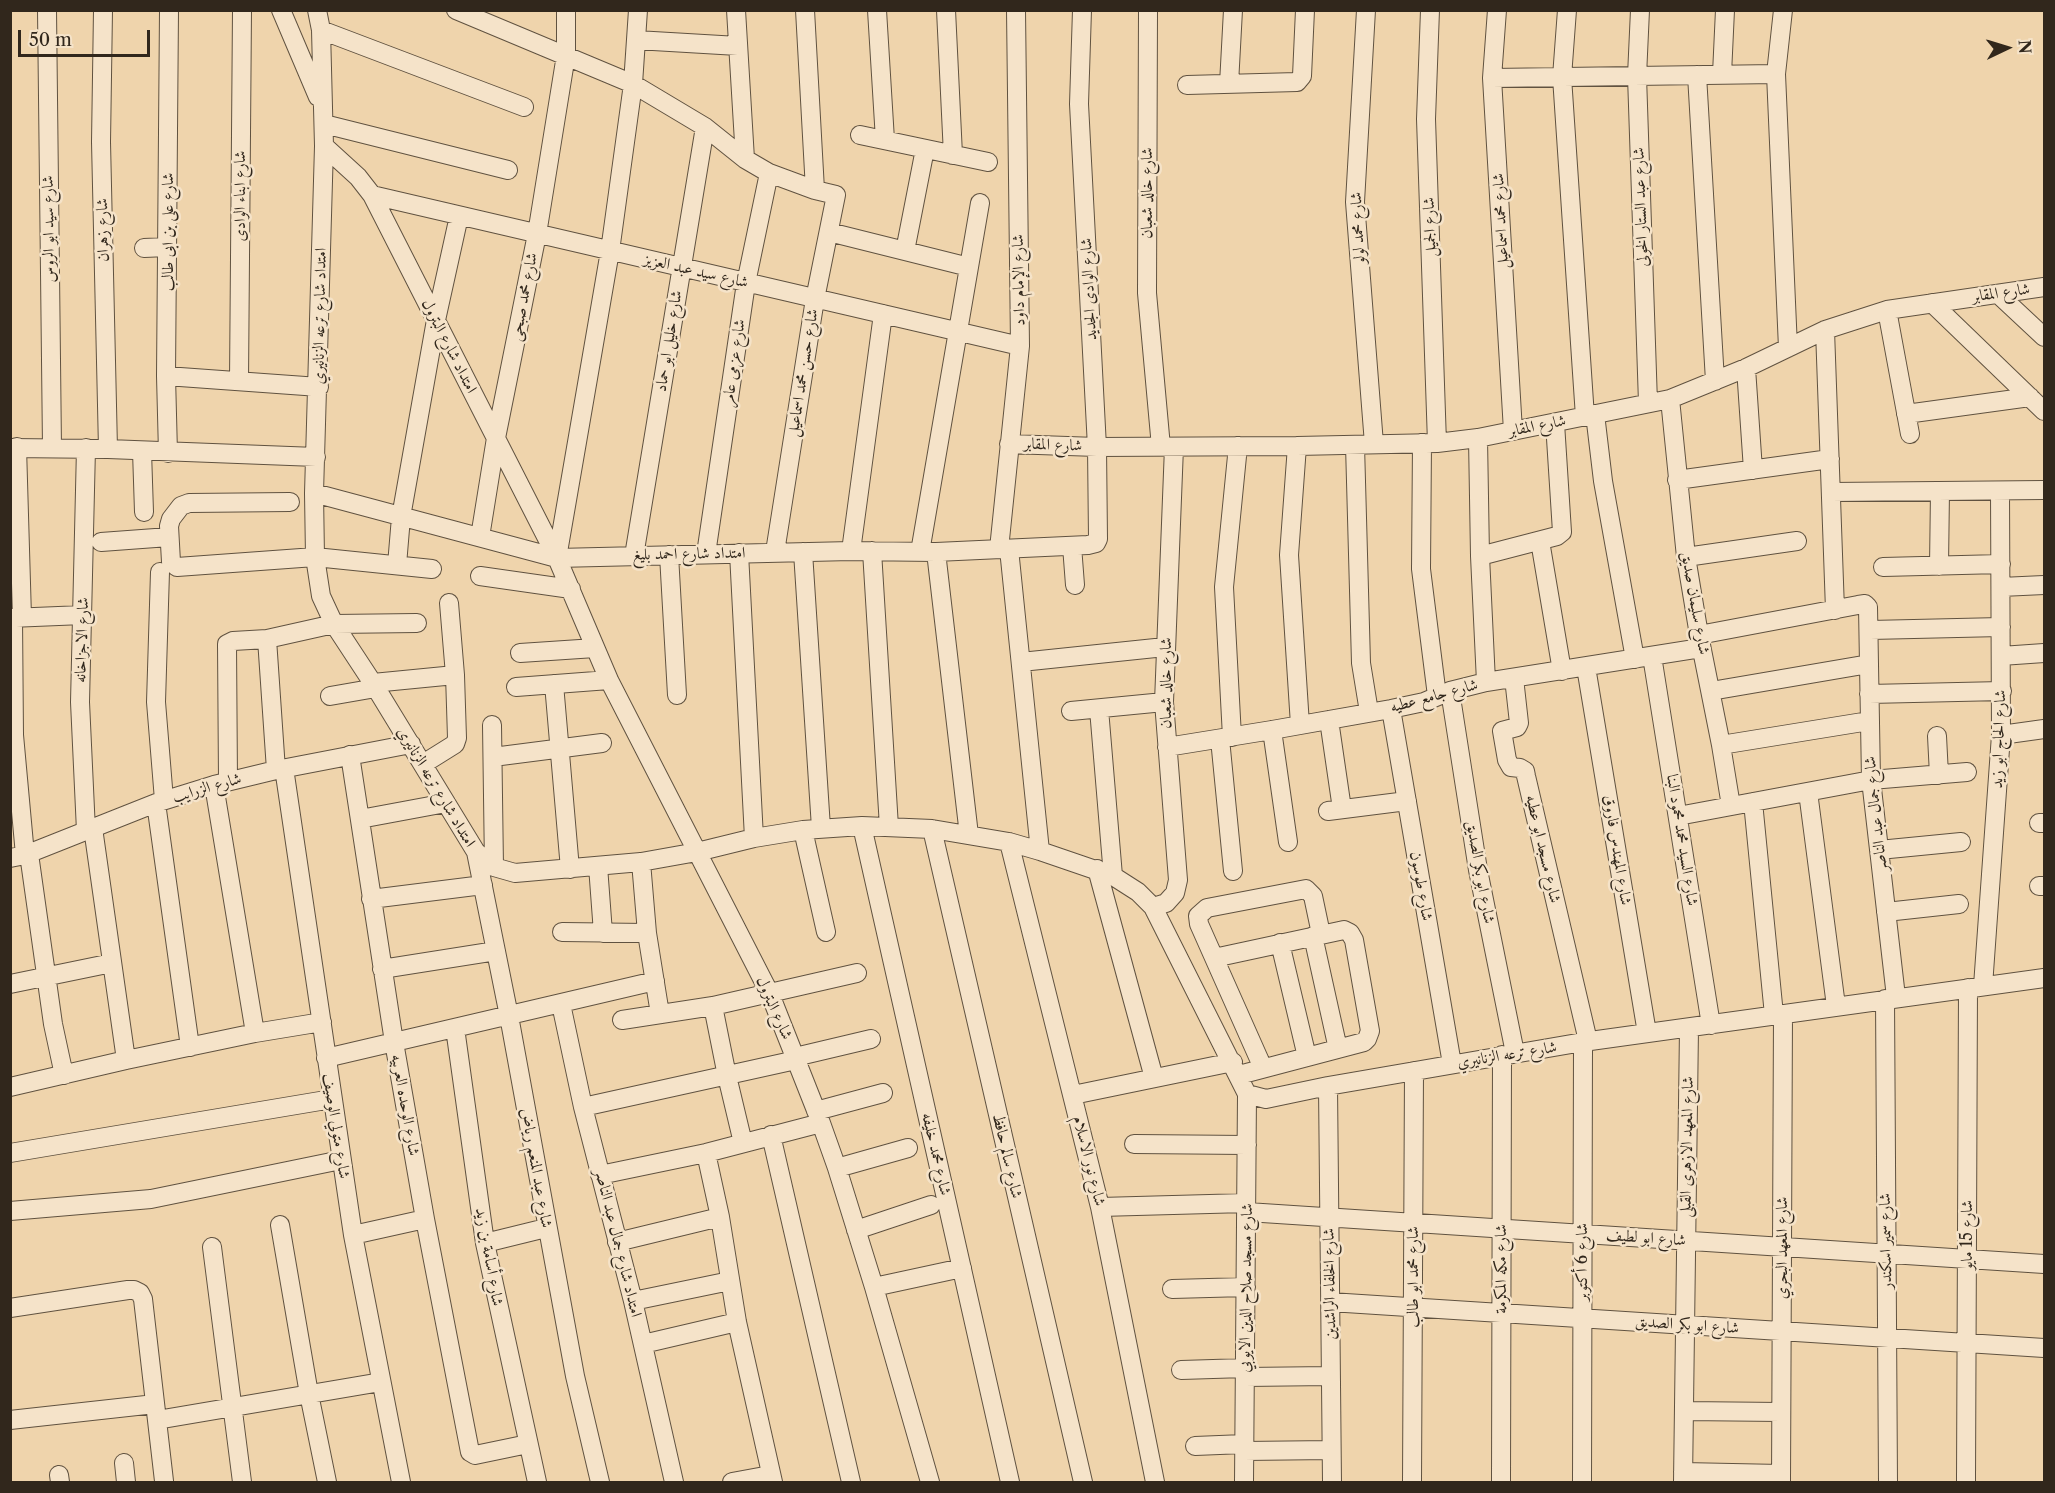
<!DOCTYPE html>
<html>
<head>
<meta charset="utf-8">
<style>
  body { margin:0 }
  #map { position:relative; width:2055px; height:1493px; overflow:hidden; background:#efd4ac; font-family:"Libre Caslon Text",serif }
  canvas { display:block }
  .frame { position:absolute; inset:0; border:12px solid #31271c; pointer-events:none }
  .north { position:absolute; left:1977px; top:18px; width:60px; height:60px; -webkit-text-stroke:4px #f5e3c9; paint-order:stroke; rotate:86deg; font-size:16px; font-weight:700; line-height:24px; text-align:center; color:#31271c }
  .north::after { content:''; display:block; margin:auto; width:21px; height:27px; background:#31271c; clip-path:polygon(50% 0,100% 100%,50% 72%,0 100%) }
  .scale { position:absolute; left:18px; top:30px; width:132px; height:27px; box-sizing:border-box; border:3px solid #31271c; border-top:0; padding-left:8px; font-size:18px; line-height:21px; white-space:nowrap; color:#31271c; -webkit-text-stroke:4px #f5e3c9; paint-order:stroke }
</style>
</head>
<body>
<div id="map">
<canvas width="2055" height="1493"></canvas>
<div class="frame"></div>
<div class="north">N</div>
<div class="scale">50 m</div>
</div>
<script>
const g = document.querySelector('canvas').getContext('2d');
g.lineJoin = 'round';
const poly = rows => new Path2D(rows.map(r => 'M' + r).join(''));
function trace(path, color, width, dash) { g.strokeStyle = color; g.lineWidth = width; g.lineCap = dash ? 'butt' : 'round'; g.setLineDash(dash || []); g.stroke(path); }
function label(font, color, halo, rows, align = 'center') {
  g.font = font + ' "Libre Caslon Text",Amiri,serif'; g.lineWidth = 5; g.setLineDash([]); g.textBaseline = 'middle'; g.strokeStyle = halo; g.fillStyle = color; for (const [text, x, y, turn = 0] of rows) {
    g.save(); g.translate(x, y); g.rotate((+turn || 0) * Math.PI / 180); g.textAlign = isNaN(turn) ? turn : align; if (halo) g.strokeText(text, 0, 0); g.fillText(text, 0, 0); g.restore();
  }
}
const minor = poly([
  [47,10,52,448],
  [103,10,101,142,108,449],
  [281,10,318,97],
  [317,10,321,30,324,146,314,493,315,557,321,596,334,624,376,688,476,852,494,867,515,873,641,862,697,852,754,838,803,830,862,826,932,829,1009,842,1040,851,1113,876,1138,892,1153,907,1247,1094,1266,1099,1328,1086,1583,1042,2044,978],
  [456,10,633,84,705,127,745,159,769,173,815,190,836,195,815,299,775,552],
  [736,10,745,159],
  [805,10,815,190],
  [877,10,885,140],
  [946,10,953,155],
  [1148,10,1147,293,1161,447],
  [1366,10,1355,202,1374,444],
  [1430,10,1426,119,1437,443],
  [1497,10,1492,78,1513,431],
  [1567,10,1562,77,1585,417],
  [1640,10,1637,76,1648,403],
  [1783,10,1776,74,1788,348],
  [321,30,524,107],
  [636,40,738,46],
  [1722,74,1725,10],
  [1697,75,1715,381],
  [1492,78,1776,74],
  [1229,84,1233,10],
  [1187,85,1297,82,1302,76,1305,10],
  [324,124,508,170],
  [860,135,988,162],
  [324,146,358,177,372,195,557,558,609,680,770,994,821,1123,837,1168,874,1287,930,1482],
  [372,195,1020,346],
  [829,232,969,267],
  [144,248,167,247],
  [905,251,925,149],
  [1998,294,2044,337],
  [1932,303,2044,411],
  [1887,310,1910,434],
  [1825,330,1835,610],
  [1746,368,1753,470],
  [166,376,319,387],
  [239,381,242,10],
  [1670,399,1686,557,1699,635,1721,745,1731,806],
  [1595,414,1603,481,1635,659],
  [1906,414,2030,397],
  [1478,438,1480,556,1486,682],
  [1422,443,1421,569,1437,696],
  [1009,444,1097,447,1297,446,1437,443,1478,438,1670,399,1746,368,1825,330,1887,310,2044,287],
  [1355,445,1361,663,1369,712],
  [1297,446,1289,555,1300,725],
  [17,447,22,617],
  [10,448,108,449,316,457],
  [142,451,144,512],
  [168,453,166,376,169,10],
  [1677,480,1830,459],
  [1831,492,2044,490],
  [314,493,557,558,851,551,936,552,1088,545,1096,543,1098,539,1097,447,1079,104,1082,10],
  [290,502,189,503,181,506,171,519,169,526,171,562,177,567,315,557,432,569],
  [480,537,496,438,537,234,566,55,566,10],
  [1540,541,1562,671],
  [101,542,169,537],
  [1072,546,1075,585],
  [999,549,1020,346,1016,10],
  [1009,549,1040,851],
  [851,551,883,314],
  [872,551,889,827],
  [803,552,821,828],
  [920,552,980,203],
  [936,552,969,835],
  [739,553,754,838],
  [706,554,746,283,769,173],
  [669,555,677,695],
  [634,556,705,127],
  [1480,556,1557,536,1562,532,1555,423],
  [1686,557,1797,541],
  [557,558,610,251,633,84,638,10],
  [397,565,401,517,436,320,459,216],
  [1939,566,1940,491],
  [1883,567,2001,564],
  [160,572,156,702,164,800],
  [480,576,571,589],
  [2001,587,2044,585],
  [10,618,83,615],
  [13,618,14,735,25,855],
  [1870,630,2001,627],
  [1699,635,1858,605,1865,604,1868,607,1871,780,1896,997],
  [267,639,276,770],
  [520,653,595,648],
  [1652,656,1711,1025],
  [2001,656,2044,653],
  [1021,662,1165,647],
  [1586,667,1647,1033],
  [1514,678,1519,723,1517,727,1502,731,1507,760,1511,767,1520,768,1525,771,1526,776,1588,1041],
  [373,683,455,675],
  [554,684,570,869],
  [516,687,609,680],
  [1450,691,1478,870,1515,1053],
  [1711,691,1869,664],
  [1869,694,2002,691],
  [330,696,376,688],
  [1099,709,1113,876],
  [1391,709,1452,1064],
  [1071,711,1164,702],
  [1329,720,1342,809],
  [492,725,494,867],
  [1272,730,1288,842],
  [2001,735,2044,729],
  [1937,736,1939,775],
  [1232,737,1224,587,1238,446],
  [1220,739,1233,871],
  [1721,745,1869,721],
  [1167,747,1272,730,1391,709,1424,702,1450,691,1486,682,1701,648],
  [350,755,394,1042,425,1219,470,1452,475,1455,528,1444],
  [493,757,602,743],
  [423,764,455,744,457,738,455,675,449,603],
  [284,768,353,1235,401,1482],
  [228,781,227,644,233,641,267,639,334,624,417,623],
  [214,785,255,1033],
  [1808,792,1836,1006],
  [1753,802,1774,1015],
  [156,803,190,1047],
  [1328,811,1407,801],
  [1678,816,1871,780,1967,772],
  [360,819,446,803],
  [2039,823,2044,823],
  [862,826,1010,1482],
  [93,828,126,1060],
  [932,829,1083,1482],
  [803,830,826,932],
  [86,831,80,702,86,448],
  [1009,842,1100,1207,1155,1482],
  [1879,850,1961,842],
  [476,852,509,1016,575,1376,600,1482],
  [29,854,53,1024,64,1075],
  [10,858,25,855,156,803,214,785,276,770,411,744],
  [641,862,647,933,660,1014],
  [598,866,603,933],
  [1097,869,1154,1078],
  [2039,886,2044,886],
  [371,899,483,885],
  [1153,907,1166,903,1175,893,1178,880,1164,702,1174,447],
  [1886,912,1959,904],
  [562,932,647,933],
  [1313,936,1338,1049],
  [1280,943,1307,1057],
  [1214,958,1344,930,1350,933,1354,940,1370,1031,1367,1039,1364,1042,1239,1075],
  [382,969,496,951],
  [10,984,112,963],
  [1983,986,2001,735,2000,491],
  [1885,999,1888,1482],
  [561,1004,583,1107,633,1301,674,1482],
  [713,1006,727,1076,743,1143],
  [622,1020,713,1006,857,973],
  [455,1028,485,1243,537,1482],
  [795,1057,871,1039],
  [326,1058,655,981],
  [1263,1068,1199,924,1198,916,1207,908,1306,889,1313,896,1321,934],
  [1328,1086,1332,1482],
  [10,1087,126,1060,255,1033,322,1022],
  [1073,1095,1233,1062],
  [583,1107,796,1060],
  [816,1111,883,1093],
  [771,1135,851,1482],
  [1134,1144,1247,1145],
  [10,1153,332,1099],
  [706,1153,720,1217,737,1322,773,1482],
  [837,1168,908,1148],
  [600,1175,706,1153,821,1123],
  [1100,1207,1246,1203],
  [10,1211,151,1199,341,1160],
  [1247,1212,2044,1264],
  [280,1225,309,1394,327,1482],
  [856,1230,931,1205],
  [353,1235,425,1219],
  [617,1242,720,1217],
  [485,1243,546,1228],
  [212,1247,242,1482],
  [874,1287,962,1268],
  [1172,1289,1246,1287],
  [633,1301,730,1281],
  [1330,1302,2044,1348],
  [10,1308,128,1290,134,1290,140,1293,143,1299,164,1481],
  [643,1344,737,1322],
  [1181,1370,1245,1368],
  [1245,1377,1330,1376],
  [1684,1411,1781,1412],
  [10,1420,155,1404],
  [157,1420,381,1382],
  [1195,1446,1244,1444],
  [1244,1451,1331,1450],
  [124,1463,126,1482],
  [1683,1472,1781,1474],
  [59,1475,60,1482],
  [732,1482,770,1475],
  [1244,1482,1247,1094],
  [1412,1482,1414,1071],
  [1501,1482,1502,1055],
  [1582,1482,1583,1042],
  [1683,1482,1689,1028],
  [1781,1482,1783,1014],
  [1966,1482,1968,988]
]);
trace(minor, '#605240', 20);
trace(minor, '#f5e3c9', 18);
label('16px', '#31271c', '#f5e3c9', [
  ["شارع خالد شعبان",1147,193,-90],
  ["شارع ابناء الوادى",240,196,-90],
  ["شارع عبد الستار الخولى",1641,207,-92],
  ["شارع محمد اسماعيل",1501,221,-93],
  ["شارع الجميل",1430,227,-92],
  ["شارع محمد لولو",1358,228,-93],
  ["شارع سيد ابو الروس",49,229,-91],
  ["شارع زهران",103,230,-91],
  ["شارع على بن ابى طالب",168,232,-90],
  ["شارع سيد عبد العزيز",696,271,13],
  ["شارع الإمام داود",1019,280,-91],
  ["شارع الوادى الجديد",1089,289,-93],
  ["شارع المقابر",2001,293,-8],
  ["شارع محمد صبحى",524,297,-79],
  ["امتداد شارع ترعه الزنانيري",320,316,-89],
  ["شارع خليل ابو حماد",669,341,-81],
  ["امتداد شارع البترول",449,346,63],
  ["شارع عزمى عامر",734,363,-82],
  ["شارع حسن محمد اسماعيل",803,373,-81],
  ["شارع المقابر",1537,426,-11],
  ["شارع المقابر",1053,445,2],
  ["امتداد شارع احمد بليغ",689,554,-1],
  ["شارع سليمان صديق",1695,603,80],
  ["شارع الاجزاخانه",82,640,-88],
  ["شارع خالد شعبان",1166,683,-90],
  ["شارع جامع عطيه",1434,696,-15],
  ["شارع الحاج ابو زيد",1999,739,-88],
  ["امتداد شارع ترعه الزنانيري",436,787,59],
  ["شارع الزرايب",207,788,-16],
  ["شارع جمال عبد الناصر",1876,814,-96],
  ["شارع السيد محمد محمود البنا",1682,840,81],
  ["شارع مسجد ابو عطيه",1543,849,77],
  ["شارع المهندس فاروق",1617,850,81],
  ["شارع ابو بكر الصديق",1480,872,80],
  ["شارع طوسون",1421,886,80],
  ["شارع البترول",774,1008,66],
  ["شارع ترعه الزنانيري",1507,1055,-9],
  ["شارع الوحده العربيه",405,1105,80],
  ["شارع متولي الوصيف",336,1126,81],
  ["شارع المعهد الازهرى القبلى",1687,1147,-89],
  ["شارع محمد خليفه",936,1154,77],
  ["شارع سالم حافظ",1007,1156,77],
  ["شارع نور الاسلام",1089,1161,76],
  ["شارع عبد المنعم رياض",536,1168,80],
  ["شارع 15 مايو",1967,1235,-90],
  ["شارع ابو لطيف",1646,1238,4],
  ["شارع سمير اسكندر",1886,1241,-91],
  ["امتداد شارع جمال عبد الناصر",618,1243,76],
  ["شارع المعهد البحري",1782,1248,-90],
  ["شارع أسامة بن زيد",489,1257,80],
  ["شارع 6 أكتوبر",1582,1262,-90],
  ["شارع مكه المكرمة",1501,1269,-90],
  ["شارع محمد ابو طالب",1413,1277,-90],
  ["شارع الخلفاء الراشدين",1330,1284,-91],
  ["شارع مسجد صلاح الدين الايوبي",1246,1288,-89],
  ["شارع ابو بكر الصديق",1687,1325,4]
]);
</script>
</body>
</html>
